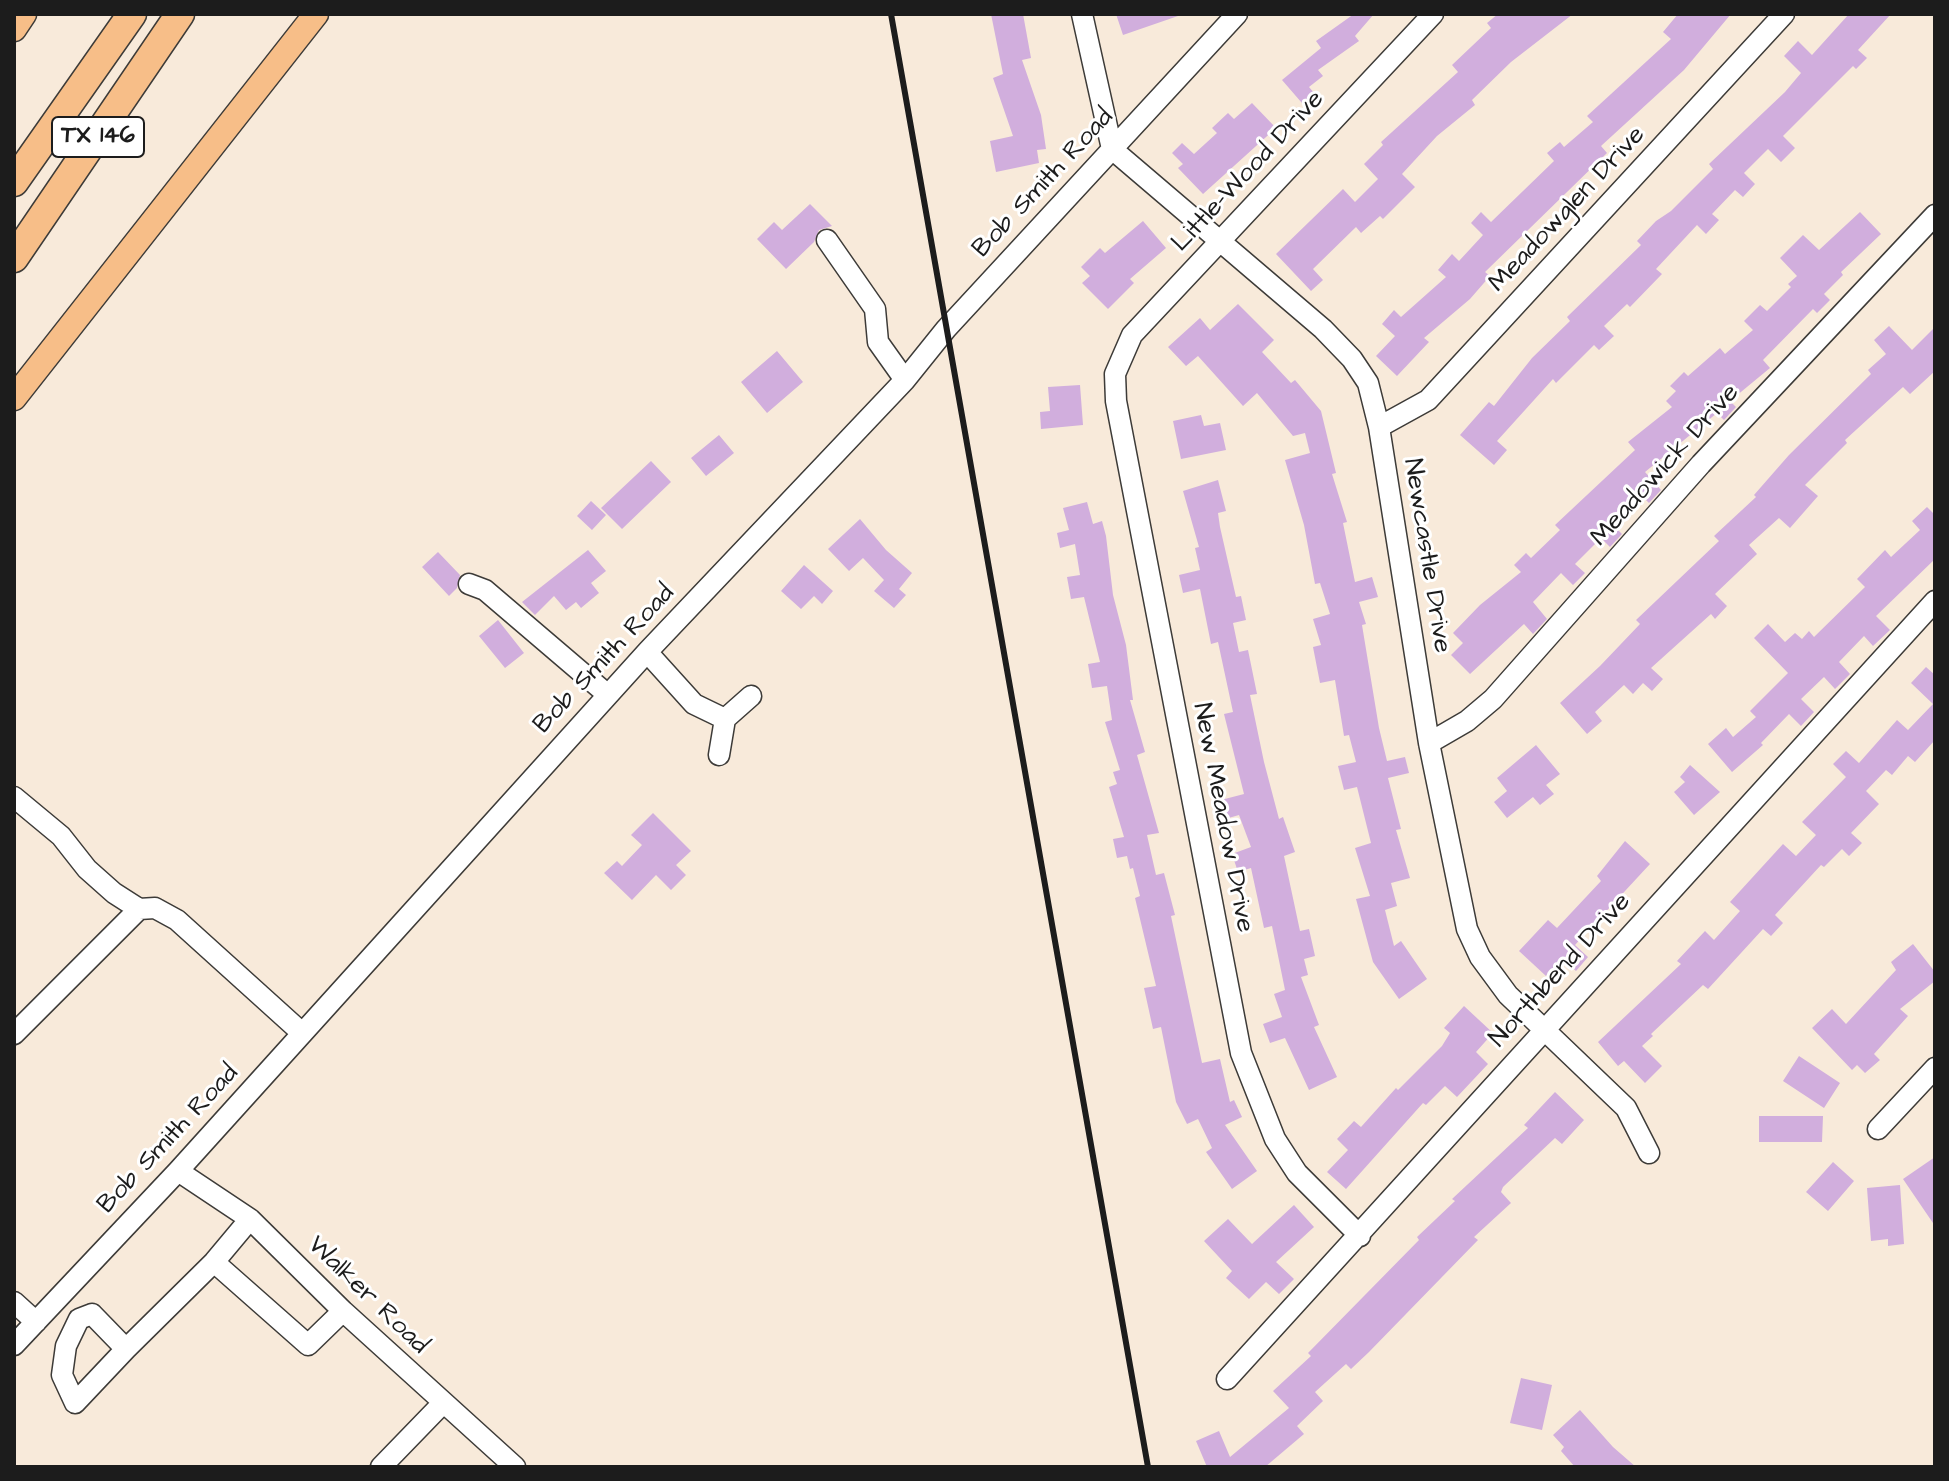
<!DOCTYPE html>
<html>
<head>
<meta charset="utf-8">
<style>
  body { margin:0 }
  #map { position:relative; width:1949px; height:1481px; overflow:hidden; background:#f8eada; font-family:"Architects Daughter",sans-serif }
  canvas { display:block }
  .frame { position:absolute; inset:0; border:16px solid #1c1c1c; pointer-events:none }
</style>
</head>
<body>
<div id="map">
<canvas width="1949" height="1481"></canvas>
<div class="frame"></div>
</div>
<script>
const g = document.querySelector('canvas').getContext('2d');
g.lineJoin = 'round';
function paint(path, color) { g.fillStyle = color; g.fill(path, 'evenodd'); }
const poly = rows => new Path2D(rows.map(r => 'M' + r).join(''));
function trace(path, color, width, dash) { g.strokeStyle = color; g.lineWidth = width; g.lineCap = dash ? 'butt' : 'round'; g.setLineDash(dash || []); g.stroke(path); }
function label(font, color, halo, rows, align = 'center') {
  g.font = font + ' "Architects Daughter",sans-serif'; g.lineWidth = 6; g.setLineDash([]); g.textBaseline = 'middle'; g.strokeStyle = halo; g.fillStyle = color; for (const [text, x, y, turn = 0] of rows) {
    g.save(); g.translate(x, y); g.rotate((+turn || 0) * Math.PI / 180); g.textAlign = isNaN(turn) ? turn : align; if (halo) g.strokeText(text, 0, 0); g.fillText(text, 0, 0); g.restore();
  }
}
paint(poly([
  [991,14,1023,14,1031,58,1022,60,1041,115,1046,149,1037,150,1039,163,996,172,990,141,1013,136,993,78,1003,74],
  [1116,14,1178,14,1178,16,1123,35],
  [1354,14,1374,14,1355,36,1359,41,1318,70,1323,76,1309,87,1320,100,1308,110,1282,80,1321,48,1316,41],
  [1498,14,1573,14,1511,62,1472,100,1475,105,1437,136,1402,174,1415,187,1383,219,1380,216,1361,233,1356,227,1313,269,1323,280,1311,291,1276,254,1343,189,1355,202,1378,179,1364,164,1383,145,1381,142,1458,72,1452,65,1491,28,1487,23],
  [1678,14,1731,14,1684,70,1601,146,1607,153,1485,272,1490,276,1470,299,1424,338,1429,342,1397,376,1376,356,1395,336,1382,324,1394,310,1401,317,1446,277,1438,270,1452,254,1459,261,1483,235,1471,223,1481,212,1491,222,1554,161,1547,153,1560,142,1564,147,1593,122,1587,116,1671,39,1663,32],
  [1849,14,1891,14,1858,50,1867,58,1856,69,1853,66,1783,136,1795,148,1781,162,1768,149,1744,173,1755,184,1743,197,1735,190,1712,214,1719,220,1706,234,1697,225,1656,269,1662,274,1630,307,1627,304,1604,326,1614,336,1599,350,1594,345,1556,383,1553,379,1497,441,1507,450,1494,465,1460,435,1489,402,1494,406,1532,358,1570,321,1567,317,1641,245,1637,241,1656,221,1671,211,1713,169,1709,164,1785,92,1801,73,1784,56,1798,41,1812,55],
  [1252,103,1276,128,1203,194,1178,168,1183,164,1172,153,1182,143,1194,154,1217,133,1212,128,1228,113,1234,119],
  [810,204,832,226,819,230,814,242,786,269,757,239,774,222,782,230],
  [1860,212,1881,234,1841,272,1843,275,1824,294,1830,300,1817,313,1813,309,1763,360,1770,368,1730,401,1736,407,1724,420,1717,413,1645,472,1661,490,1649,503,1638,492,1608,520,1622,534,1610,547,1601,538,1575,564,1585,573,1573,585,1561,573,1533,602,1547,619,1533,634,1524,624,1470,674,1451,655,1463,643,1453,633,1480,605,1521,572,1514,565,1526,553,1531,558,1560,530,1555,525,1635,450,1628,442,1672,407,1666,401,1676,391,1670,386,1684,372,1688,376,1720,348,1725,354,1753,330,1744,321,1760,305,1767,311,1791,287,1788,284,1797,276,1780,258,1803,235,1819,250],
  [1143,221,1166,248,1130,279,1134,283,1108,309,1082,283,1090,276,1081,267,1100,248,1105,253],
  [1238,304,1274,340,1262,352,1291,383,1295,380,1321,411,1336,473,1332,474,1347,522,1343,523,1355,582,1372,577,1378,597,1359,602,1366,624,1362,625,1379,728,1387,761,1405,757,1409,773,1388,778,1401,829,1396,830,1410,878,1391,883,1397,906,1385,910,1394,946,1401,941,1427,979,1399,999,1373,962,1356,899,1370,896,1355,848,1371,843,1357,787,1344,790,1338,766,1356,762,1349,735,1344,736,1335,680,1320,683,1313,647,1321,645,1313,619,1330,614,1320,583,1315,584,1304,525,1285,460,1310,453,1305,433,1293,436,1257,393,1243,406,1198,356,1186,366,1168,347,1200,318,1210,330],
  [1889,326,1912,350,1935,327,1935,371,1910,394,1903,387,1845,440,1847,443,1805,485,1818,496,1790,528,1779,518,1749,545,1757,554,1715,594,1727,606,1715,619,1711,614,1651,668,1663,679,1652,691,1643,683,1633,694,1624,685,1595,712,1602,721,1587,734,1560,703,1600,666,1640,624,1636,620,1719,541,1714,536,1756,497,1754,495,1789,455,1871,374,1868,370,1886,354,1874,340],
  [777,351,803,382,767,413,741,382],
  [1080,385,1083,425,1041,429,1040,412,1050,411,1048,387],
  [1201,415,1204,426,1220,423,1226,450,1181,459,1173,421],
  [719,435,734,453,706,476,691,458],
  [651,461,671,482,622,529,601,508],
  [1218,480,1226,511,1218,513,1220,527,1236,597,1241,596,1246,620,1233,623,1239,652,1248,650,1257,694,1250,695,1264,762,1279,819,1283,817,1295,852,1284,856,1300,931,1309,929,1315,956,1304,959,1308,975,1301,977,1319,1025,1314,1027,1337,1077,1309,1090,1285,1038,1270,1043,1263,1024,1282,1017,1274,994,1285,990,1272,926,1264,928,1251,868,1238,872,1232,854,1251,847,1239,815,1225,819,1221,800,1244,794,1224,714,1233,712,1218,642,1211,644,1200,589,1183,593,1179,575,1200,570,1195,548,1199,547,1183,491],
  [591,501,606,515,592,530,577,516],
  [1087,502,1093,524,1102,521,1106,536,1113,595,1126,645,1133,700,1130,700,1145,752,1137,755,1159,833,1147,835,1156,875,1164,873,1175,915,1171,916,1202,1063,1220,1059,1230,1102,1234,1100,1242,1117,1225,1125,1257,1171,1232,1189,1206,1152,1212,1148,1198,1119,1187,1124,1176,1102,1161,1027,1153,1029,1144,988,1156,986,1135,898,1140,896,1133,868,1130,869,1127,856,1117,858,1113,839,1124,837,1109,787,1117,784,1113,772,1120,770,1105,722,1112,720,1107,686,1092,688,1088,664,1100,662,1084,597,1071,599,1067,577,1080,575,1075,544,1060,548,1057,533,1069,530,1063,508],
  [1927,507,1935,515,1935,559,1876,616,1890,630,1873,646,1864,636,1839,662,1850,674,1835,689,1824,677,1801,699,1814,712,1801,726,1789,714,1761,743,1763,745,1732,772,1708,744,1726,728,1733,737,1756,717,1750,711,1788,673,1754,638,1768,624,1785,642,1795,633,1802,639,1809,631,1814,637,1865,587,1857,579,1885,550,1891,557,1920,530,1912,521],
  [860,519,886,550,912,573,899,589,906,595,894,608,874,591,884,580,863,558,849,571,828,549],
  [588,550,606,571,591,583,599,593,581,608,576,602,566,610,554,596,535,615,522,602],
  [438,552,460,575,457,588,449,596,422,567],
  [804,565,833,591,822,604,814,596,801,609,781,591],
  [498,620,524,653,505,668,479,636],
  [1926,667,1935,675,1935,740,1915,762,1908,756,1892,775,1886,770,1866,791,1879,804,1851,833,1862,843,1849,856,1842,849,1824,867,1821,865,1775,915,1783,923,1771,936,1763,929,1708,989,1703,985,1651,1034,1653,1036,1642,1046,1662,1066,1645,1083,1624,1061,1618,1066,1598,1042,1681,964,1677,961,1705,931,1714,940,1740,911,1730,902,1783,844,1796,856,1816,835,1802,822,1846,777,1833,764,1846,751,1859,763,1897,720,1908,730,1933,704,1911,683],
  [1536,745,1560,774,1546,785,1554,794,1540,805,1533,797,1507,818,1494,802,1507,791,1497,778],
  [1690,765,1720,792,1694,815,1674,792,1685,782,1680,777],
  [653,813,691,851,676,865,686,875,671,890,656,875,632,900,604,873,617,861,622,866,642,845,631,835],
  [1625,841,1650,864,1575,945,1588,957,1576,971,1562,958,1546,976,1519,951,1548,920,1557,928,1601,881,1597,876],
  [1913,944,1935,972,1935,981,1900,1009,1908,1016,1874,1054,1880,1060,1865,1073,1857,1065,1852,1070,1812,1028,1832,1009,1846,1024,1896,970,1891,962],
  [1464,1006,1493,1033,1476,1052,1488,1064,1457,1097,1445,1086,1426,1105,1423,1103,1346,1189,1327,1172,1348,1150,1337,1139,1354,1121,1361,1127,1396,1088,1398,1090,1442,1046,1450,1033,1444,1028],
  [1799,1056,1840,1083,1824,1108,1783,1081],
  [1555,1092,1584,1120,1562,1144,1555,1138,1503,1187,1501,1192,1511,1203,1474,1237,1478,1240,1369,1352,1351,1369,1346,1364,1315,1392,1323,1401,1297,1426,1304,1434,1265,1467,1207,1467,1196,1441,1219,1431,1230,1457,1289,1408,1273,1391,1311,1356,1308,1353,1419,1240,1417,1237,1455,1201,1452,1199,1528,1128,1524,1125],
  [1759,1116,1823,1116,1822,1142,1759,1142],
  [1935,1157,1935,1226,1903,1179],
  [1833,1162,1854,1181,1828,1211,1806,1192],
  [1900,1185,1904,1244,1888,1246,1888,1239,1871,1241,1867,1188],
  [1294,1205,1314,1227,1276,1262,1294,1279,1279,1294,1266,1282,1249,1299,1226,1278,1232,1271,1204,1241,1228,1219,1252,1244],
  [1521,1378,1552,1385,1542,1430,1510,1423],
  [1580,1410,1613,1447,1636,1467,1575,1467,1561,1451,1564,1447,1553,1435]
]), '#d1aedd');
const minor = poly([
  [1082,14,1112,149,1323,329,1352,359,1368,383,1379,427,1429,743,1467,929,1480,957,1508,995,1626,1108,1649,1153],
  [827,240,875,309,878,342,905,380],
  [1379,427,1428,400,1784,14],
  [469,584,485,590,608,695],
  [647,652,694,704,725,719],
  [1429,743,1467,721,1493,699,1701,464,1935,215],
  [719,755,725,719,751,696],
  [14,797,61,836,87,869,114,893,139,909,155,908,177,920,302,1033],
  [14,1034,139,909],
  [1878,1129,1935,1068],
  [178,1171,250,1219,343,1311,515,1467],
  [1360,1236,1297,1173,1275,1139,1241,1053,1116,401,1115,374,1132,335,1433,14],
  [214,1262,308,1345,343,1311],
  [14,1302,36,1322],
  [92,1314,126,1349,75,1403,62,1375,66,1346,79,1319,92,1314],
  [14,1345,178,1171,647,652,905,380,946,329,1237,14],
  [126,1349,214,1262,250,1219],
  [1227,1379,1935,601],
  [381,1467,443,1403]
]);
const major = poly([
  [14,29,24,14],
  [14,398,316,14]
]);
const highway = poly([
  [14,182,132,14],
  [14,258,180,14]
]);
trace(minor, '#3d3b38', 23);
trace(major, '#3d3b38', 27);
trace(highway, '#3d3b38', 31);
trace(minor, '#fff', 20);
trace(major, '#f7be88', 24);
trace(highway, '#f7be88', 28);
trace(poly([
  [891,14,1148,1467]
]), '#1c1c1c', 6);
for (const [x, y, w] of [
  [98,137,92]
]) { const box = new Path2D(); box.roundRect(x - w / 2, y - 20, w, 40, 6); g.fillStyle = '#fff'; g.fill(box); trace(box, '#1c1c1c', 2); }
label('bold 24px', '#1c1c1c', null, [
  ["TX 146",98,137]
]);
label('26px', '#1c1c1c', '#fff', [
  ["Little-Wood Drive",1249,172,-47],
  ["Bob Smith Road",1044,184,-47],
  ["Meadowglen Drive",1568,210,-47],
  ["Meadowick Drive",1666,466,-48],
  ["Newcastle Drive",1426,556,81],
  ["Bob Smith Road",605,660,-47],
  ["New Meadow Drive",1222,818,79],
  ["Northbend Drive",1561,971,-48],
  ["Bob Smith Road",169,1140,-47],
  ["Walker Road",367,1296,44]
]);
</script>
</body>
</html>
